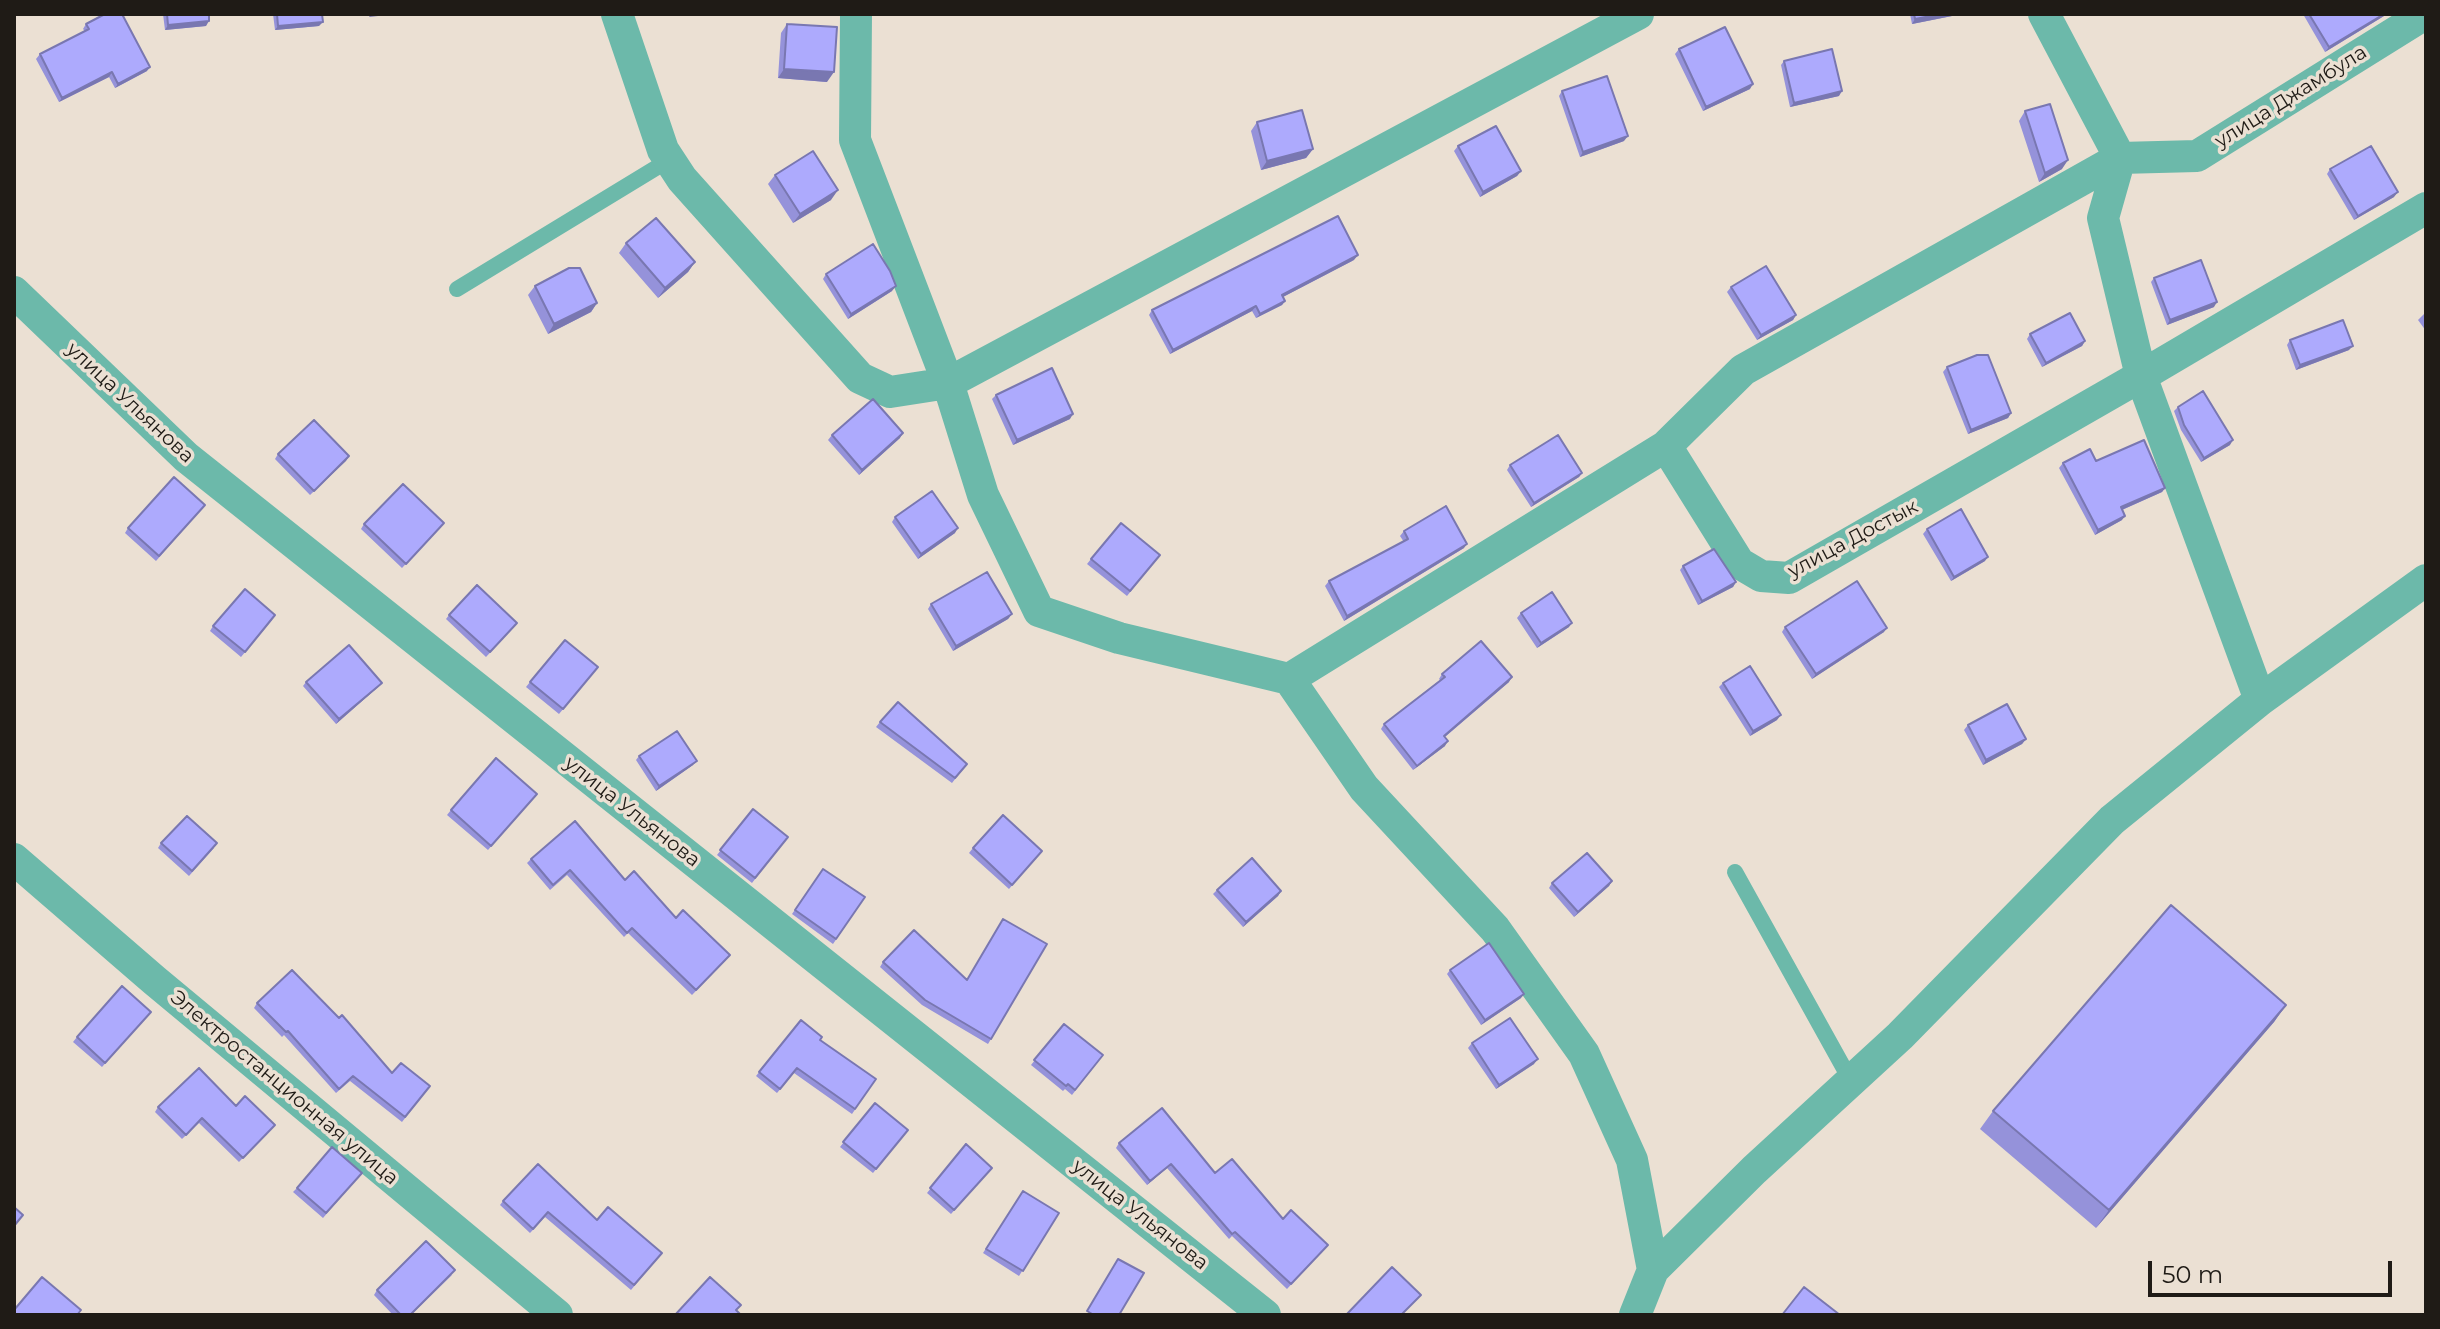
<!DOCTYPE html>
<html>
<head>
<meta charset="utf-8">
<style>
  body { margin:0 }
  #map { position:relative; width:2440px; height:1329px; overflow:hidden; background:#ebe0d3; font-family:Montserrat,sans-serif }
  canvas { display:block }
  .frame { position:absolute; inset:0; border:16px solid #1f1b16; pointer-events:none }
  .scale { position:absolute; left:2148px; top:1261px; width:244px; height:36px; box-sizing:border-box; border:4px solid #1f1b16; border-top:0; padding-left:10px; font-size:24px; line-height:28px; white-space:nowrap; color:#1f1b16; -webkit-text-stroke:6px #ebe0d3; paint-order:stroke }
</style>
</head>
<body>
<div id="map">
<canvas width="2440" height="1329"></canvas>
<div class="frame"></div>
<div class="scale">50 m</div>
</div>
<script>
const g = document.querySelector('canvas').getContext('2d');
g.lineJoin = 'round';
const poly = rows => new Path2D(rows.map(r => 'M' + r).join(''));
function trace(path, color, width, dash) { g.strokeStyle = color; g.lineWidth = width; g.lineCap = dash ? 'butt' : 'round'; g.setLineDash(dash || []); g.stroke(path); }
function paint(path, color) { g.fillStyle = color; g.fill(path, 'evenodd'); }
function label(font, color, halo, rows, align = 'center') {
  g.font = font + ' Montserrat,sans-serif'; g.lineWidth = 7; g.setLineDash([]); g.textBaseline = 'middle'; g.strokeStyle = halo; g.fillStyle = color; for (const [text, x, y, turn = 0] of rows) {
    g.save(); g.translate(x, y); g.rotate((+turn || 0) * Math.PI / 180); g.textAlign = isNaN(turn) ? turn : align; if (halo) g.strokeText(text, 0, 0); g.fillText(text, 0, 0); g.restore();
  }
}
trace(poly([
  [457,289,669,160],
  [1735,872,1851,1081]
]), '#6cb9aa', 16);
trace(poly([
  [617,14,663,150,682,179,860,378,890,392,948,383,1638,14],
  [856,14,855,140,948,383,983,495,1039,611,1119,638,1289,679,1364,788,1495,929,1584,1054,1632,1160,1653,1270],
  [2044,14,2120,158,2197,156,2425,14],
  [14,292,186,457,1265,1315],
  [1666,446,1743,370,2120,158,2103,218,2141,376,2260,700],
  [1289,679,1666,446,1739,563,1761,576,1789,578,2141,376,2426,208],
  [14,859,154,980,557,1315],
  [1635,1315,1653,1270,1754,1170,1900,1036,2112,820,2260,700,2426,580]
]), '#6cb9aa', 32);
paint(poly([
  [163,14,209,14,206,26,165,30],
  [273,14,322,14,319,26,275,30],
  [1910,14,1953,14,1952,16,1912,24],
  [2303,14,2386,14,2384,16,2325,52],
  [86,24,147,71,115,88,109,77,59,102,36,59,40,54,85,31,83,29],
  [787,24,827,82,778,78,781,33],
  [1679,49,1750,89,1703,111,1675,54],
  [1784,61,1839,96,1790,107,1781,65],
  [1562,91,1624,141,1580,157,1559,96],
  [2025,111,2062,169,2039,182,2019,121],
  [1257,122,1313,149,1306,158,1261,170,1251,131],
  [1458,146,1521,171,1517,176,1480,197,1454,151],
  [2330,169,2394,197,2354,220,2327,174],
  [775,175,831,200,793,223,768,184],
  [626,243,695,262,688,272,658,298,619,253],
  [1354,260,1283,297,1285,301,1282,305,1256,318,1252,311,1170,354,1149,315,1152,310],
  [826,274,892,291,848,319,823,279],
  [2154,278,2214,307,2167,325,2151,282],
  [535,286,597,303,591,312,548,334,528,295],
  [1731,287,1796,315,1793,320,1757,340,1727,292],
  [2426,312,2426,331,2418,320],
  [2030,334,2085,341,2082,346,2042,367,2027,339],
  [2290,340,2349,350,2296,370,2287,345],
  [1947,367,2011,413,2008,418,1968,434,1943,372],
  [996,395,1070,419,1013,445,992,399],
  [2178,407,2230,445,2201,462,2181,430,2174,411],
  [832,435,900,438,859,475,828,440],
  [278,454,349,456,310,495,275,459],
  [2096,461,2165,488,2162,492,2122,510,2122,520,2095,535,2059,468,2063,463],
  [1510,465,1582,473,1579,477,1531,507,1507,470],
  [205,505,156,561,125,533,128,528],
  [895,517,955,533,918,559,892,522],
  [364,524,440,528,402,568,361,529],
  [1927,529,1985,561,1951,581,1923,534],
  [1404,531,1464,548,1344,621,1325,586,1329,581,1404,542,1400,536],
  [1160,555,1127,596,1087,564,1091,559],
  [1683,566,1736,582,1733,587,1698,605,1680,570],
  [931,604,1012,614,1008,619,953,651,928,609],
  [1521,613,1569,627,1537,648,1517,618],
  [449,615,514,627,486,657,446,619],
  [272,620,241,657,210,631,213,626],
  [1785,627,1884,632,1812,679,1782,632],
  [594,672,559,714,526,687,530,682],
  [1442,674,1509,682,1445,737,1445,746,1413,770,1381,729,1384,724,1440,680,1439,679],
  [306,682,382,683,378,687,336,724,303,686],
  [1723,683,1777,720,1750,736,1719,687],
  [880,722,967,764,952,783,876,727],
  [1968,725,2026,739,2022,744,1983,765,1964,730],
  [639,756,693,765,656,791,636,760],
  [533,798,488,850,447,815,451,810],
  [753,809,788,837,752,883,717,855],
  [161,843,214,848,189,876,158,848],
  [973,848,1042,851,1009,889,969,853],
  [531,859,625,880,676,918,726,960,692,995,628,933,624,937,567,875,550,890,527,863],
  [823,869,865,897,833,944,792,914],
  [1612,881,1609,886,1574,917,1549,888,1552,883],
  [1217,890,1281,891,1278,896,1243,927,1213,894],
  [883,962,991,1039,988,1044,922,1005,880,967],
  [1450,970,1521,998,1481,1025,1447,974],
  [257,1003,392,1073,430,1086,402,1122,350,1081,336,1093,284,1035,282,1037,254,1008],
  [2286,1005,2274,1022,2096,1228,1980,1129,1993,1111],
  [151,1012,102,1067,73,1042,77,1037],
  [801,1020,820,1040,876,1079,852,1114,794,1073,777,1093,756,1076],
  [1064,1024,1103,1055,1072,1095,1065,1089,1063,1091,1031,1065],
  [1472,1043,1534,1064,1496,1089,1468,1048],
  [875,1103,908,1130,873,1173,840,1147],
  [236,1106,275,1125,239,1162,199,1123,182,1139,155,1112,158,1107],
  [1119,1143,1215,1173,1283,1219,1328,1245,1287,1289,1232,1236,1229,1239,1167,1168,1147,1185,1116,1148],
  [966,1144,992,1168,951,1214,927,1193],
  [362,1173,323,1218,293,1192,297,1188],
  [1023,1191,1059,1213,1019,1276,983,1253],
  [503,1201,597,1220,659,1257,631,1290,545,1217,530,1233,500,1205],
  [452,1275,411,1315,393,1315,374,1295,377,1290]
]), '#9592da');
paint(poly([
  [371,14,396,14,369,17],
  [1941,14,1953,14,1952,16,1912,24,1915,19],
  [2384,14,2386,14,2384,16,2325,52,2329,47],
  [209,21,206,26,165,30,168,25],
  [323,22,319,26,275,30,278,26],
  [150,67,147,71,115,88,118,84],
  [784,69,834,72,827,82,778,78],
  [112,72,109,77,59,102,62,98],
  [1753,84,1750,89,1703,111,1706,107],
  [1842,91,1839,96,1790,107,1794,103],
  [1628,136,1624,141,1580,157,1583,152],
  [1313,149,1306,158,1261,170,1267,161],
  [2068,160,2062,169,2039,182,2045,173],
  [1521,171,1517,176,1480,197,1483,192],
  [838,190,831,200,793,223,800,214],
  [2398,192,2394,197,2354,220,2358,216],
  [1358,255,1354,260,1279,299,1282,295],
  [695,262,688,272,658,298,665,288],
  [896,286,892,291,848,319,851,314],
  [1285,301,1282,305,1256,318,1260,314],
  [2217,302,2214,307,2167,325,2170,320],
  [597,303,591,312,548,334,554,324],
  [1256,306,1252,311,1170,354,1173,350],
  [1796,315,1793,320,1757,340,1761,335],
  [2085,341,2082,346,2042,367,2046,363],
  [2353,346,2349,350,2296,370,2300,365],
  [2011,413,2008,418,1968,434,1971,430],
  [1073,414,1070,419,1013,445,1017,440],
  [903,433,900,438,859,475,862,470],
  [2233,440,2230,445,2201,462,2204,458],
  [349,456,346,461,310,495],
  [1582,473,1579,477,1531,507,1534,503],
  [2165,488,2162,492,2117,512,2121,507],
  [2125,516,2122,520,2095,535,2098,530],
  [958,528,955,533,918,559,921,554],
  [1467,544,1464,548,1344,621,1347,616],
  [1988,557,1985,561,1951,581,1954,577],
  [1736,582,1733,587,1698,605,1702,601],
  [1012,614,1008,619,953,651,956,646],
  [1572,623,1569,627,1537,648,1541,643],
  [1887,628,1884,632,1812,679,1816,674],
  [1512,677,1509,682,1441,740,1444,736],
  [382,683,378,687,336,724,339,719],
  [1781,715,1777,720,1750,736,1753,731],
  [2026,739,2022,744,1983,765,1986,760],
  [1448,741,1445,746,1413,770,1417,766],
  [697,761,693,765,656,791,659,786],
  [1612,881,1609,886,1574,917,1578,912],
  [1281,891,1278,896,1243,927,1246,922],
  [1524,994,1521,998,1481,1025,1485,1020],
  [2286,1005,2274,1022,2096,1228,2109,1210],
  [1538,1059,1534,1064,1496,1089,1499,1085],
  [1171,1164,1167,1168,1147,1185,1150,1181]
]), '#7977b1');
const building = poly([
  [105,14,122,14,150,67,118,84,112,72,62,98,40,54,89,29,86,24,105,14],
  [167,14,209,14,209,21,168,25,167,14],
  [277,14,322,14,323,22,278,26,277,14],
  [1914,14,1941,14,1915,19,1914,14],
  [2309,14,2384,14,2329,47,2309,14],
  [787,24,837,27,834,72,784,69,787,24],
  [1725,27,1753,84,1706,107,1679,49,1725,27],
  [1832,49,1842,91,1794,103,1784,61,1832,49],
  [1607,76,1628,136,1583,152,1562,91,1607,76],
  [2050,104,2068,160,2045,173,2025,111,2050,104],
  [1302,110,1313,149,1267,161,1257,122,1302,110],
  [1496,126,1521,171,1483,192,1458,146,1496,126],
  [2371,146,2398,192,2358,216,2330,169,2371,146],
  [813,151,838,190,800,214,775,175,813,151],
  [1338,216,1358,255,1282,295,1285,301,1260,314,1256,306,1173,350,1152,310,1338,216],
  [656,218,695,262,665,288,626,243,656,218],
  [873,244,890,271,896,286,851,314,826,274,873,244],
  [2201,260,2217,302,2170,320,2154,278,2201,260],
  [1766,266,1796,315,1761,335,1731,287,1766,266],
  [569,268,580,268,597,303,554,324,535,286,569,268],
  [2070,313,2085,341,2046,363,2030,334,2070,313],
  [2343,320,2353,346,2300,365,2290,340,2343,320],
  [1977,355,1988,355,2011,413,1971,430,1947,367,1977,355],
  [1052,368,1073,414,1017,440,996,395,1052,368],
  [2203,391,2233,440,2204,458,2184,425,2178,407,2203,391],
  [873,399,903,433,862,470,832,435,873,399],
  [314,420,349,456,314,491,278,454,314,420],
  [1558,435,1582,473,1534,503,1510,465,1558,435],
  [2144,440,2165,488,2121,507,2125,516,2098,530,2063,463,2090,449,2096,461,2144,440],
  [174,477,205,505,159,556,128,528,174,477],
  [403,484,444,523,406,564,364,524,403,484],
  [932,491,958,528,921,554,895,517,932,491],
  [1446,506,1467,544,1347,616,1329,581,1408,539,1404,531,1446,506],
  [1961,509,1988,557,1954,577,1927,529,1961,509],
  [1121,523,1160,555,1130,591,1091,559,1121,523],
  [1714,549,1736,582,1702,601,1683,566,1714,549],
  [987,572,1012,614,956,646,931,604,987,572],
  [1857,581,1887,628,1816,674,1785,627,1857,581],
  [477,585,517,623,490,652,449,615,477,585],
  [245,589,275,615,245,652,213,626,245,589],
  [1552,592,1572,623,1541,643,1521,613,1552,592],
  [565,640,598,667,563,709,530,682,565,640],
  [1481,641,1512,677,1444,736,1448,741,1417,766,1384,724,1445,677,1442,674,1481,641],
  [349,645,382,683,339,719,306,682,349,645],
  [1750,666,1781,715,1753,731,1723,683,1750,666],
  [898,702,967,764,955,778,880,722,898,702],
  [2007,704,2026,739,1986,760,1968,725,2007,704],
  [677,731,697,761,659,786,639,756,677,731],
  [496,758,537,794,491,846,451,810,496,758],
  [753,809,788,837,755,878,720,850,753,809],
  [1003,815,1042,851,1012,885,973,848,1003,815],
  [187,816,217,843,192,871,161,843,187,816],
  [575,821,625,880,634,871,676,918,683,910,730,955,696,990,632,928,627,933,570,870,553,885,531,859,575,821],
  [1587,853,1612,881,1578,912,1552,883,1587,853],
  [1252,858,1281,891,1246,922,1217,890,1252,858],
  [823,869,865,897,836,939,795,910,823,869],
  [2171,905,2286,1005,2109,1210,1993,1111,2171,905],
  [1003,919,1047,944,991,1039,925,1000,883,962,914,930,967,980,1003,919],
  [1489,943,1524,994,1485,1020,1450,970,1489,943],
  [292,970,339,1018,342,1015,392,1073,401,1063,430,1086,405,1117,353,1076,339,1089,288,1031,286,1032,257,1003,292,970],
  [122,986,151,1012,105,1063,77,1037,122,986],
  [1510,1018,1538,1059,1499,1085,1472,1043,1510,1018],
  [801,1020,822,1037,820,1040,876,1079,855,1109,797,1068,780,1089,759,1072,801,1020],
  [1064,1024,1103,1055,1075,1090,1068,1084,1066,1086,1034,1060,1064,1024],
  [199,1068,236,1106,245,1096,275,1125,243,1158,202,1118,186,1135,158,1107,199,1068],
  [875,1103,908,1130,876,1169,843,1142,875,1103],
  [1162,1108,1215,1173,1232,1159,1283,1219,1291,1210,1328,1245,1291,1284,1235,1232,1232,1234,1171,1164,1150,1181,1119,1143,1162,1108],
  [966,1144,992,1168,954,1210,930,1188,966,1144],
  [332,1147,362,1173,326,1213,297,1188,332,1147],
  [538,1164,597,1220,608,1207,662,1253,634,1285,548,1212,533,1229,503,1201,538,1164],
  [1023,1191,1059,1213,1023,1271,986,1249,1023,1191],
  [14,1207,23,1215,14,1226,14,1207],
  [426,1241,455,1270,410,1315,401,1315,377,1290,426,1241],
  [1118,1259,1144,1273,1119,1315,1094,1315,1087,1311,1118,1259],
  [1392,1267,1421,1295,1401,1315,1346,1315,1392,1267],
  [42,1277,81,1310,77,1315,14,1315,14,1310,42,1277],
  [710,1277,741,1305,736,1310,741,1315,675,1315,710,1277],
  [1804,1287,1840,1315,1782,1315,1804,1287]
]);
paint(building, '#adaafd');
trace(building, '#7977b1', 2);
label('20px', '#1f1b16', '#ebe0d3', [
  ["улица Джамбула",2291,97,-32],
  ["улица Ульянова",130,403,43],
  ["улица Достык",1853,539,-28],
  ["улица Ульянова",632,812,38],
  ["Электростанционная улица",284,1088,40],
  ["улица Ульянова",1140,1215,38]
]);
</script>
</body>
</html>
